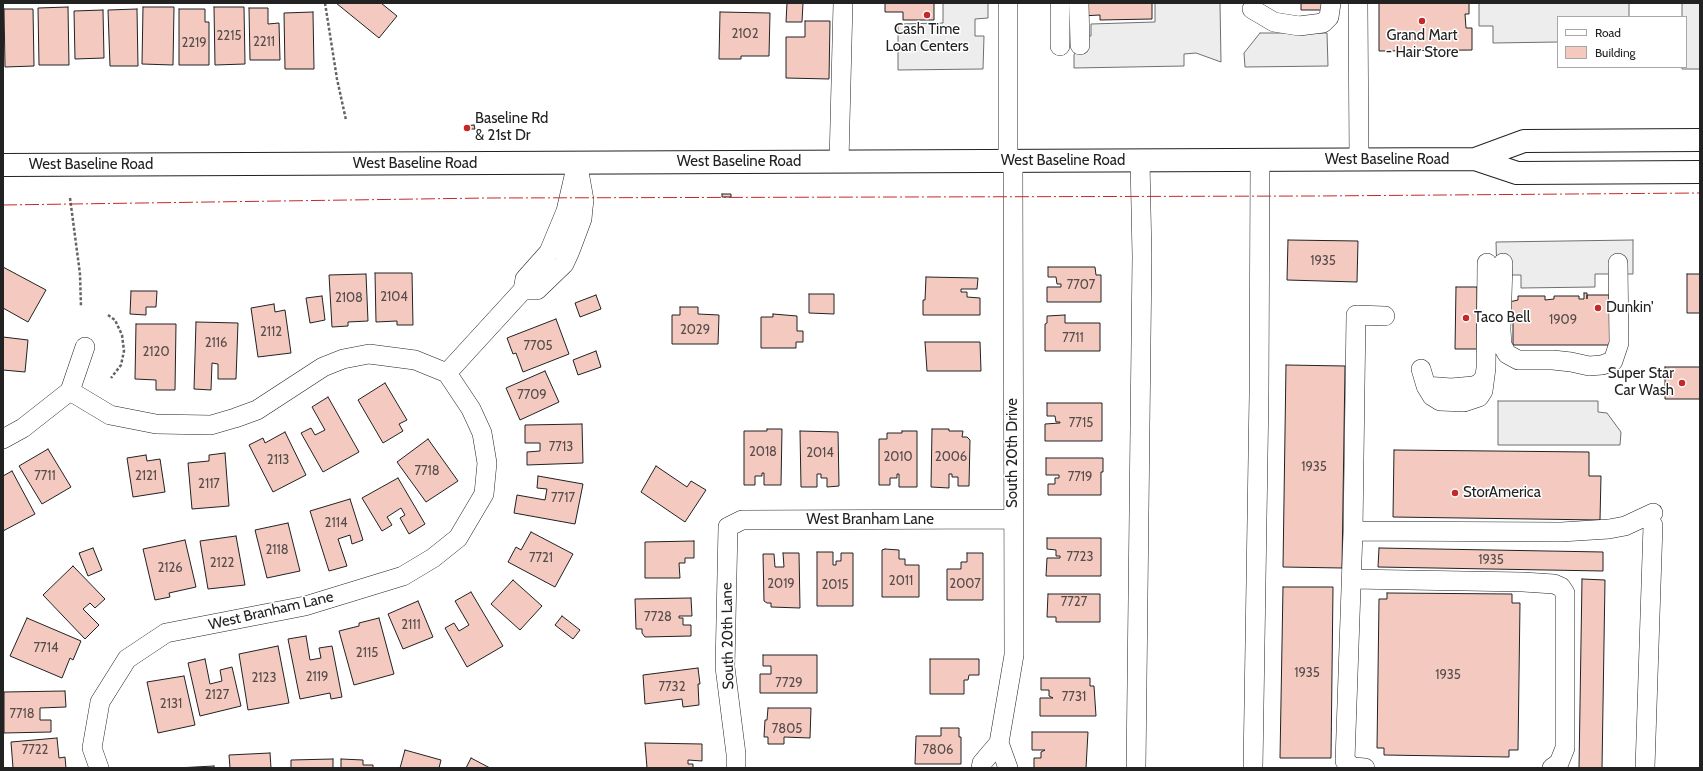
<!DOCTYPE html>
<html>
<head>
<meta charset="utf-8">
<style>
  body { margin:0 }
  #map { position:relative; width:1703px; height:771px; overflow:hidden; background:#fff; font-family:Cabin,sans-serif }
  canvas { display:block }
  .frame { position:absolute; inset:0; border:4px solid #222; pointer-events:none }
  .legend { position:absolute; left:1557px; top:16px; width:130px; height:52px; box-sizing:border-box; background:#fff; border:1px solid #a7a7a7; margin:0; padding:5px 7px; list-style:none; font-size:12px; color:#222 }
  .legend li { display:flex; align-items:center; gap:8px; height:20px }
  .legend b { width:20px; border:1px solid #a7a7a7 }
</style>
</head>
<body>
<div id="map">
<canvas width="1703" height="771"></canvas>
<div class="frame"></div>
<ul class="legend">
<li><b style="height:5px;background:#fff"></b>Road</li>
<li><b style="height:11px;background:#f3c9c0"></b>Building</li>
</ul>
</div>
<script>
const g = document.querySelector('canvas').getContext('2d');
g.lineJoin = 'round';
function paint(path, color) { g.fillStyle = color; g.fill(path, 'evenodd'); }
const poly = rows => new Path2D(rows.map(r => 'M' + r).join(''));
function trace(path, color, width, dash) { g.strokeStyle = color; g.lineWidth = width; g.lineCap = dash ? 'butt' : 'round'; g.setLineDash(dash || []); g.stroke(path); }
function label(font, color, halo, rows, align = 'center') {
  g.font = font + ' Cabin,sans-serif'; g.lineWidth = 3; g.setLineDash([]); g.textBaseline = 'middle'; g.strokeStyle = halo; g.fillStyle = color; for (const [text, x, y, turn = 0] of rows) {
    g.save(); g.translate(x, y); g.rotate((+turn || 0) * Math.PI / 180); g.textAlign = isNaN(turn) ? turn : align; if (halo) g.strokeText(text, 0, 0); g.fillText(text, 0, 0); g.restore();
  }
}
const parking = poly([
  [943,3,988,3,988,18,975,19,975,36,984,36,983,69,898,70,898,24,943,23,943,3],
  [1155,3,1220,3,1221,62,1196,53,1184,54,1184,66,1074,68,1074,55,1083,36,1091,36,1091,24,1155,22,1155,3],
  [1479,3,1629,3,1629,17,1558,17,1558,42,1493,43,1493,26,1479,26,1479,3],
  [1682,3,1700,3,1700,69,1682,69,1682,67,1686,67,1686,17,1682,17,1682,3],
  [1260,33,1327,33,1328,66,1245,67,1244,53,1260,33],
  [1633,240,1633,274,1595,274,1595,287,1521,288,1521,275,1497,275,1496,242,1633,240],
  [1498,401,1598,401,1598,412,1607,413,1621,432,1620,445,1498,445,1498,401]
]);
paint(parking, '#ededed');
trace(parking, '#6f6f6f', 1);
const building = poly([
  [336,3,381,3,397,16,379,38,336,3],
  [787,3,803,3,802,22,786,22,787,3],
  [885,3,934,3,934,20,903,20,903,12,885,12,885,3],
  [1081,3,1152,3,1152,19,1100,20,1100,15,1081,16,1081,3],
  [1289,3,1326,3,1326,10,1301,10,1301,3,1289,3],
  [1379,3,1469,3,1469,14,1465,14,1466,28,1472,28,1472,50,1379,51,1379,3],
  [68,7,69,65,39,65,38,8,68,7],
  [143,7,174,7,173,65,142,64,143,7],
  [214,7,244,7,245,64,215,65,214,7],
  [249,8,268,8,268,24,279,23,280,60,250,60,249,8],
  [4,9,33,9,34,66,5,67,4,9],
  [137,9,138,66,110,66,108,10,137,9],
  [179,9,205,9,205,22,209,22,209,65,179,65,179,9],
  [103,10,104,58,75,59,74,11,103,10],
  [313,12,314,69,285,69,284,13,313,12],
  [720,12,770,13,769,56,741,56,741,59,719,59,720,12],
  [805,21,830,21,829,79,786,78,786,37,805,37,805,21],
  [474,125,475,129,464,129,464,126,474,125],
  [722,194,731,194,731,197,722,197,722,194],
  [1288,240,1358,241,1357,282,1287,280,1288,240],
  [3,267,46,290,28,322,3,308,3,267],
  [1048,267,1095,267,1096,275,1101,275,1101,302,1047,302,1047,287,1061,287,1061,284,1057,284,1056,277,1048,277,1048,267],
  [375,273,412,273,413,325,397,325,397,321,376,322,375,273],
  [366,274,368,321,348,322,348,326,332,327,329,275,366,274],
  [1687,274,1700,274,1700,313,1687,313,1687,274],
  [926,277,978,278,977,289,961,289,961,292,967,292,967,297,980,298,980,315,923,315,923,300,925,300,926,277],
  [1456,287,1477,287,1477,349,1455,349,1456,287],
  [131,291,157,291,156,307,146,307,146,315,130,314,131,291],
  [1584,293,1587,293,1587,299,1587,295,1609,295,1611,345,1513,345,1513,322,1509,322,1509,302,1518,300,1518,296,1545,296,1545,300,1554,299,1554,296,1579,296,1579,299,1584,299,1584,293],
  [809,294,834,294,834,314,809,313,809,294],
  [596,295,601,309,580,317,575,303,596,295],
  [322,296,325,320,310,323,306,298,322,296],
  [274,304,275,312,285,310,291,353,258,357,251,308,274,304],
  [680,307,698,307,698,314,719,315,718,344,672,344,672,315,680,315,680,307],
  [773,314,797,316,797,331,803,331,803,342,796,342,796,348,761,348,761,317,773,317,773,314],
  [1065,315,1065,323,1100,323,1100,351,1045,351,1045,324,1047,323,1047,316,1065,315],
  [556,319,569,354,523,372,516,353,513,354,507,338,556,319],
  [196,322,238,323,236,379,218,379,218,364,212,363,211,390,194,389,196,322],
  [136,324,176,324,175,390,156,390,156,380,135,379,136,324],
  [3,337,28,340,25,372,3,370,3,337],
  [925,342,980,342,981,371,927,371,925,342],
  [596,351,601,367,578,375,573,360,596,351],
  [1286,365,1345,366,1342,568,1283,567,1286,365],
  [1665,367,1700,367,1700,399,1665,399,1665,367],
  [545,371,559,402,520,420,506,388,545,371],
  [385,383,407,420,399,424,403,431,383,443,358,400,385,383],
  [328,397,359,452,323,472,301,433,311,428,315,435,325,430,312,407,328,397],
  [1047,403,1102,403,1102,441,1045,441,1045,424,1060,423,1060,422,1056,422,1055,416,1047,416,1047,403],
  [582,424,583,463,527,465,527,452,540,451,540,443,525,443,525,425,582,424],
  [767,429,782,429,781,485,764,485,764,473,762,473,762,476,755,476,755,485,744,485,744,431,767,431,767,429],
  [932,429,949,429,949,431,963,431,962,437,967,437,970,440,969,486,958,486,958,477,952,477,952,474,949,474,949,488,931,487,932,429],
  [800,431,838,432,839,486,827,487,827,478,821,478,821,474,817,474,817,487,801,487,800,431],
  [902,431,917,431,917,487,899,487,899,474,897,474,897,478,890,478,890,485,879,485,879,439,887,439,887,433,902,433,902,431],
  [285,432,306,475,273,492,249,445,263,438,265,443,285,432],
  [428,439,458,481,426,502,397,462,428,439],
  [48,449,71,487,42,504,19,466,48,449],
  [1394,450,1589,452,1589,476,1601,476,1600,520,1393,517,1394,450],
  [225,453,229,506,192,509,188,463,209,461,209,455,225,453],
  [146,455,147,461,160,459,165,492,133,497,127,458,146,455],
  [1046,458,1103,458,1103,472,1101,472,1101,495,1048,495,1048,484,1055,484,1055,478,1059,478,1059,475,1046,475,1046,458],
  [656,466,687,487,691,481,706,490,685,522,641,492,656,466],
  [12,471,35,514,3,531,3,476,12,471],
  [538,476,583,484,575,524,514,513,517,495,545,500,547,489,537,488,538,476],
  [398,478,425,524,409,534,400,518,405,515,401,508,387,517,392,525,382,531,362,498,398,478],
  [350,499,363,540,352,544,350,535,338,539,347,566,329,571,310,511,350,499],
  [288,523,300,571,267,578,255,530,288,523],
  [531,532,573,554,555,587,508,562,516,547,521,550,531,532],
  [236,536,245,585,208,589,200,541,236,536],
  [1047,538,1101,538,1101,576,1046,576,1047,558,1060,558,1060,556,1056,556,1056,550,1047,549,1047,538],
  [185,540,196,587,169,593,170,597,155,600,143,549,185,540],
  [694,541,694,558,685,558,685,563,679,563,680,578,645,578,645,542,694,541],
  [93,548,102,570,88,576,79,553,93,548],
  [1379,548,1603,552,1603,571,1378,567,1379,548],
  [885,549,899,550,899,559,905,559,905,565,919,565,919,597,882,597,882,550,885,549],
  [817,552,833,552,833,565,836,565,836,561,841,561,841,553,853,553,853,606,817,606,817,552],
  [783,553,799,553,800,608,771,607,771,603,767,603,764,601,763,554,774,554,775,567,784,567,783,553],
  [967,553,983,553,983,600,947,600,947,569,961,569,961,562,967,562,967,553],
  [73,566,105,599,95,608,90,603,83,609,99,625,85,639,43,595,73,566],
  [1582,579,1605,580,1602,768,1579,768,1582,579],
  [513,580,542,606,520,630,491,604,513,580],
  [1283,587,1333,587,1331,758,1280,758,1283,587],
  [471,592,503,646,467,667,445,628,454,623,459,631,469,625,455,601,471,592],
  [1387,593,1512,594,1512,603,1520,603,1518,750,1509,750,1509,757,1384,755,1384,748,1377,748,1379,599,1387,599,1387,593],
  [1048,594,1100,594,1100,622,1056,622,1056,617,1047,617,1048,594],
  [691,598,692,616,679,616,679,618,683,618,683,625,691,625,691,636,645,637,642,633,642,629,636,629,635,599,691,598],
  [418,601,433,637,403,649,388,614,418,601],
  [562,616,580,630,573,639,555,625,562,616],
  [27,618,81,641,73,660,70,658,62,678,10,656,27,618],
  [379,618,394,674,354,685,339,631,359,626,359,623,379,618],
  [306,636,310,660,321,658,319,648,332,646,342,697,331,699,330,693,300,699,288,639,306,636],
  [278,646,289,703,248,710,239,654,278,646],
  [763,655,817,655,817,693,760,693,760,674,771,674,771,666,763,666,763,655],
  [205,659,210,684,222,681,220,670,232,667,241,706,200,716,188,663,205,659],
  [930,659,979,659,979,675,969,675,968,680,964,680,964,694,930,694,930,659],
  [698,668,700,684,698,684,699,705,683,707,682,699,645,704,643,675,698,668],
  [184,676,195,725,158,733,147,682,184,676],
  [1041,678,1090,678,1090,686,1094,686,1096,716,1040,716,1040,698,1053,698,1049,696,1049,690,1041,690,1041,678],
  [65,691,66,707,40,708,40,720,51,720,51,732,4,733,4,692,65,691],
  [768,708,811,708,810,738,784,737,784,744,768,744,768,737,764,737,765,720,767,720,768,708],
  [941,728,959,728,959,737,961,737,961,764,915,764,916,736,941,736,941,728],
  [1032,732,1088,732,1086,768,1034,768,1034,758,1041,758,1041,752,1045,750,1032,750,1032,732],
  [57,738,59,758,65,757,66,768,13,768,11,742,57,738],
  [645,743,702,744,702,761,688,760,688,764,693,764,693,768,647,768,645,743],
  [405,750,441,760,439,768,400,768,405,750],
  [270,753,271,768,230,768,229,755,270,753],
  [471,758,490,768,466,768,471,758],
  [333,759,333,768,291,768,291,760,333,759],
  [341,759,363,760,363,765,373,765,373,768,341,768,341,759],
  [214,766,214,768,177,768,214,766]
]);
paint(building, '#f3c9c0');
trace(building, '#222', 1);
const minor = poly([
  [1008,3,1008,161],
  [1060,3,1060,46],
  [1079,3,1080,45],
  [1358,3,1359,160],
  [1252,9,1274,22,1299,26,1323,23,1329,17,1331,3],
  [839,162,843,3],
  [1503,263,1501,330,1502,345,1507,354,1518,360,1553,360,1571,362,1589,366,1602,365,1613,361,1619,343,1618,263],
  [523,290,537,290,564,264,570,251,582,219,583,208,584,200,579,172],
  [1385,316,1356,315,1353,531,1561,532,1609,529,1625,526,1653,513],
  [1421,369,1426,386,1432,396,1440,401,1464,402,1479,397,1483,391,1486,368,1487,263],
  [447,373,523,290,525,279,549,252,566,211,577,163],
  [1426,386,1451,388,1473,386,1479,384,1485,377],
  [70,391,110,415,156,424,211,425,235,418,257,410,323,367,343,359,369,354,415,360,447,373,471,409,482,433,487,463,484,494,458,538,433,558,403,576,305,606,166,633,127,659,100,702,92,748,99,768],
  [3,439,23,428,70,391,85,347],
  [1353,531,1345,761,1353,767,1365,768],
  [1351,579,1523,582,1554,584,1561,587,1565,593,1565,748,1559,763,1552,768],
  [999,743,1008,768],
  [736,768,736,754,725,667,728,527,742,520,1013,519],
  [981,768,982,763,999,743,1014,655,1013,161],
  [1136,768,1142,256,1140,161],
  [1253,768,1259,394,1260,161],
  [1645,768,1653,525]
]);
const major = poly([
  [1475,159,1524,141,1700,140],
  [3,165,1475,159,1517,173,1700,172]
]);
trace(minor, '#222', 20);
trace(major, '#222', 24);
trace(poly([
  [325,3,337,79,346,120],
  [70,198,80,274,81,307],
  [108,315,115,320,122,335,124,351,121,365,111,378]
]), '#646464', 2.5, [3, 2]);
trace(minor, '#fff', 19);
trace(major, '#fff', 22);
trace(poly([
  [3,205,487,198,1317,196,1700,193]
]), '#c62828', 1, [14, 3, 2, 3]);
for (const [x, y, r, color] of [
  [927,15,4,"#c62828"],
  [1422,21,4,"#c62828"],
  [467,128,4,"#c62828"],
  [1598,308,4,"#c62828"],
  [1466,318,4,"#c62828"],
  [1682,383,4,"#c62828"],
  [1455,493,4,"#c62828"]
]) { const dot = new Path2D(); dot.arc(x, y, r, 0, 2 * Math.PI); g.fillStyle = color; g.fill(dot); trace(dot, '#fff', 1.5); }
label('13px', '#564c4a', null, [
  ["2102",745,34],
  ["2215",229,36],
  ["2211",264,42],
  ["2219",194,43],
  ["1935",1323,261],
  ["7707",1081,285],
  ["2104",394,297],
  ["2108",349,298],
  ["1909",1563,320],
  ["2029",695,330],
  ["2112",271,332],
  ["7711",1073,338],
  ["2116",216,343],
  ["7705",538,346],
  ["2120",156,352],
  ["7709",532,395],
  ["7715",1081,423],
  ["7713",561,447],
  ["2018",763,452],
  ["2014",820,453],
  ["2010",898,457],
  ["2006",951,457],
  ["2113",278,460],
  ["1935",1314,467],
  ["7718",427,471],
  ["7711",45,476],
  ["2121",146,476],
  ["7719",1080,477],
  ["2117",209,484],
  ["7717",563,498],
  ["2114",336,523],
  ["2118",277,550],
  ["7723",1080,557],
  ["7721",541,558],
  ["1935",1491,560],
  ["2122",222,563],
  ["2126",170,568],
  ["2011",901,581],
  ["2019",781,584],
  ["2007",965,584],
  ["2015",835,585],
  ["7727",1074,602],
  ["7728",658,617],
  ["2111",411,625],
  ["7714",46,648],
  ["2115",367,653],
  ["1935",1307,673],
  ["1935",1448,675],
  ["2119",317,677],
  ["2123",264,678],
  ["7729",789,683],
  ["7732",672,687],
  ["2127",217,695],
  ["7731",1074,697],
  ["2131",171,704],
  ["7718",22,714],
  ["7805",787,729],
  ["7722",35,750],
  ["7806",938,750]
]);
label('15px', '#222', '#fff', [
  ["Cash Time",927,30,"center"],
  ["Loan Centers",927,47,"center"],
  ["Grand Mart",1422,36,"center"],
  ["- Hair Store",1422,53,"center"],
  ["Baseline Rd",475,119],
  ["& 21st Dr",475,136],
  ["Dunkin'",1606,308],
  ["Taco Bell",1474,318],
  ["Super Star",1674,374,"right"],
  ["Car Wash",1674,391,"right"],
  ["StorAmerica",1463,493]
], 'left');
label('15px', '#222', '#fff', [
  ["West Baseline Road",1387,160],
  ["West Baseline Road",1063,161],
  ["West Baseline Road",739,162],
  ["West Baseline Road",415,164],
  ["West Baseline Road",91,165],
  ["South 20th Drive",1013,453,-90],
  ["West Branham Lane",870,520],
  ["West Branham Lane",271,611,-13],
  ["South 20th Lane",728,636,-91]
]);
</script>
</body>
</html>
